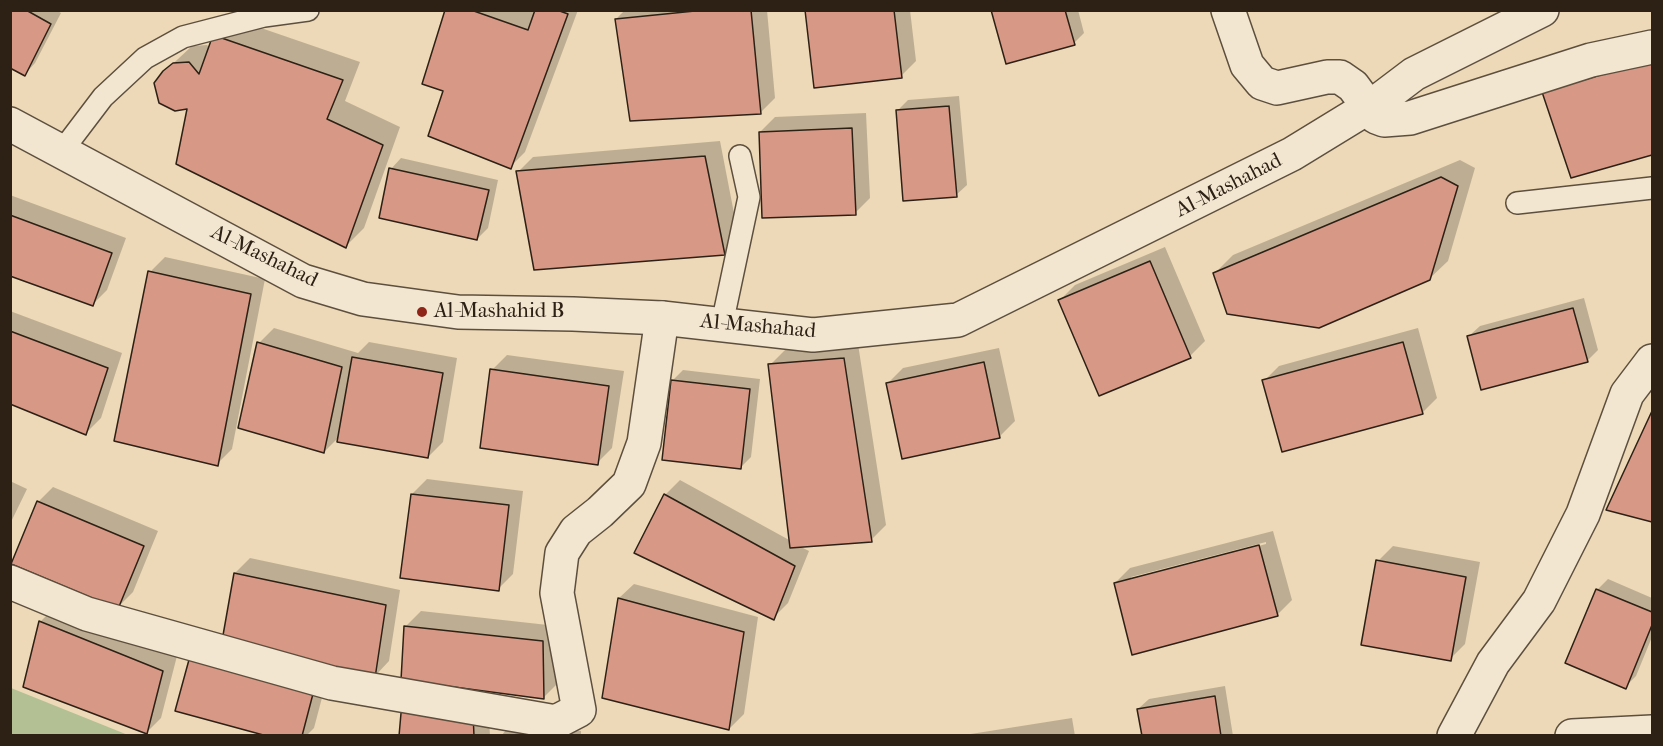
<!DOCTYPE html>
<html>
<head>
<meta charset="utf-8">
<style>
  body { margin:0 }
  #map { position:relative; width:1663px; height:746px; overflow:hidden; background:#edd9b7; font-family:"IM FELL French Canon",serif }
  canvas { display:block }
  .frame { position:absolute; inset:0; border:12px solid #2d2116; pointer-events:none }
</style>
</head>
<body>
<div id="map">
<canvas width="1663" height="746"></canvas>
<div class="frame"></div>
</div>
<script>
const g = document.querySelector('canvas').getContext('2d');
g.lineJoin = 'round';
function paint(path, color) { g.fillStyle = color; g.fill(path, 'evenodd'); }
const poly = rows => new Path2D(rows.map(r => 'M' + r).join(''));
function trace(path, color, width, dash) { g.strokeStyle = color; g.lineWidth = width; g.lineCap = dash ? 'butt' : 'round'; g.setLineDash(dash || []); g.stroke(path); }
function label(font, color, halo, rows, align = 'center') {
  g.font = font + ' "IM FELL French Canon",serif'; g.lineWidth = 5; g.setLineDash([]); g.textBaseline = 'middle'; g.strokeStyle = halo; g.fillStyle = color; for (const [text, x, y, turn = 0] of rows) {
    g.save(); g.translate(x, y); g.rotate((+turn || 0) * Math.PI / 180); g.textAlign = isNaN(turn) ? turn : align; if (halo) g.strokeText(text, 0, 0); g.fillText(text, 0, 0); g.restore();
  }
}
paint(poly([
  [11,688,128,735,11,735]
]), '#b2c093');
paint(poly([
  [10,10,56,10,61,13,35,63,25,74],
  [447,10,529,10,536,13,537,10,578,10,525,152,510,167,445,90],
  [625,10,767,10,775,98,760,113,616,19],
  [807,10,910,10,916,61,901,76],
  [993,10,1078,10,1084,33,1074,43],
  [232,18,360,62,345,101,400,127,364,228,346,246,189,108,164,72,192,46,207,45,210,48],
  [1652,50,1652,154,1572,177,1544,92],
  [959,96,967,185,956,195,897,111,908,100],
  [866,113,870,198,855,213,760,132,775,117],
  [720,141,739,239,724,254,518,172,533,157],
  [401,158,498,180,488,228,477,239,391,169],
  [1460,160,1475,168,1448,261,1429,279,1215,273,1233,255],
  [10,195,126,238,107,290,92,305,10,275],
  [1165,247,1205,341,1190,356,1060,300,1075,285],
  [165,257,265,279,232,449,217,464,150,272],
  [1584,298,1598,350,1587,361,1469,336,1480,326],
  [10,311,122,353,101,418,86,433,10,402],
  [274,328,358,353,369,342,457,358,443,442,428,457,340,436,324,452,259,343],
  [1418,328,1437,398,1422,413,1264,381,1279,366],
  [858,344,886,525,871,540,799,546,809,551,788,603,773,618,665,495,680,480,791,541,770,365,785,350],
  [999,348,1015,421,1000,436,888,383,903,368],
  [507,355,624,371,612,448,597,463,492,370],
  [683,370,760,379,751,457,741,467,672,381],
  [1652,415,1652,521,1608,509],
  [427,479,523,491,513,574,498,589,412,494],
  [10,481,27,489,10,524],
  [53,487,158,531,133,592,118,607,38,502],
  [1273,531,1292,600,1277,615,1115,583,1130,568],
  [1266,542,1266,544,1131,580,1131,577],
  [1393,546,1480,562,1465,644,1450,659,1378,561],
  [250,558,400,590,389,661,375,676,235,573],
  [1608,579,1652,598,1652,637,1636,676,1625,687,1567,663,1597,590],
  [634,584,758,617,744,714,729,729,619,598],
  [55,607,177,656,161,718,146,733,40,622],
  [421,611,557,626,559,682,544,697,406,626],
  [328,675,314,728,306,736,273,736],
  [1225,686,1233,736,1143,736,1138,709,1149,699],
  [488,699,490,736,400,736],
  [1072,718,1075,736,958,736],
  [512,723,581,731,581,736,501,736]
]), '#0003');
const building = poly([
  [10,10,26,10,51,24,25,76,10,68,10,10],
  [445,10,471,10,528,30,535,10,557,10,568,14,511,169,428,136,443,91,422,84,445,10],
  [705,10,751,10,761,114,630,121,615,19,705,10],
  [805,10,894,10,902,78,814,88,805,10],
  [991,10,1065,10,1075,45,1006,64,991,10],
  [213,35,343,80,327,119,383,145,346,248,176,164,187,109,175,111,159,103,154,83,163,71,173,63,189,62,199,74,213,35],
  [1652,60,1652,155,1571,178,1542,92,1652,60],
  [949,106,957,197,903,201,896,110,949,106],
  [852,128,856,215,762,218,759,132,852,128],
  [705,156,725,255,534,270,516,171,705,156],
  [389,168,489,190,477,240,379,218,389,168],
  [1441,177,1458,186,1430,280,1319,328,1227,314,1213,273,1441,177],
  [10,215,112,253,93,306,10,276,10,215],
  [1150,261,1191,358,1099,396,1058,300,1150,261],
  [148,271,251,294,218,466,114,441,148,271],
  [1573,308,1588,362,1481,390,1467,336,1573,308],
  [10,331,108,368,86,435,10,404,10,331],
  [257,342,342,367,324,453,238,428,257,342],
  [1403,342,1423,414,1282,452,1262,380,1403,342],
  [352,357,443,373,428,458,337,442,352,357],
  [844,358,872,542,790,548,768,364,844,358],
  [984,362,1000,438,902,459,886,383,984,362],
  [490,369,609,386,598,465,480,448,490,369],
  [671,380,750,389,741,469,662,460,671,380],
  [1652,411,1652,522,1606,510,1652,411],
  [411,494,509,505,499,591,400,578,411,494],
  [664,494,795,566,774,620,634,553,664,494],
  [37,501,144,546,118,609,11,564,37,501],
  [1259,545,1278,616,1132,655,1114,583,1259,545],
  [1376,560,1466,577,1451,661,1361,645,1376,560],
  [234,573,386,605,375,678,222,641,234,573],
  [1596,589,1652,612,1652,625,1626,689,1565,663,1596,589],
  [618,598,744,632,729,730,602,698,618,598],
  [39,621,163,671,147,734,23,687,39,621],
  [404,626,543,641,544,699,401,680,404,626],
  [190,656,314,690,302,736,267,736,175,711,190,656],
  [1215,696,1221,736,1142,736,1137,709,1215,696],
  [402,702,473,713,474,736,399,736,402,702]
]);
paint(building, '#d89886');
trace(building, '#2d2116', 1.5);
const service = poly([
  [62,151,103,97,145,58,183,37,264,16,308,10],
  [1517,203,1652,188],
  [722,324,749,197,740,156]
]);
const minor = poly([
  [1228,10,1247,65,1262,83,1277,88,1327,77,1340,77,1353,86,1376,117,1384,120,1410,118,1591,60,1652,47],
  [10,582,87,614,332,683,556,722,579,710,557,593,562,553,576,531,600,512,629,484,644,443,662,318],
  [1454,736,1493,663,1539,601,1583,514,1627,394,1652,361],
  [1572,736,1652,732]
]);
const tertiary = poly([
  [10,124,303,281,363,299,458,312,573,314,662,318,813,335,958,320,1292,154,1377,102,1414,74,1542,10]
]);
trace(service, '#5d4f3e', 24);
trace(minor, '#5d4f3e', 36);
trace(tertiary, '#5d4f3e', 36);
trace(service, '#f3e6d0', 21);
trace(minor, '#f3e6d0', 33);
trace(tertiary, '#f3e6d0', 33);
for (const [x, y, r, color] of [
  [422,312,6,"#8f2418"]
]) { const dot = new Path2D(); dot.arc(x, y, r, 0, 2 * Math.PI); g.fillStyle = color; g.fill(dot); trace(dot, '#f3e6d0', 2); }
label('21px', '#2d2116', '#f3e6d0', [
  ["Al-Mashahad",1229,186,-27],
  ["Al-Mashahad",264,257,26],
  ["Al-Mashahad",758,327,5]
]);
label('21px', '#2d2116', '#f3e6d0', [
  ["Al-Mashahid B",434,312]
], 'left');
</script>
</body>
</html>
